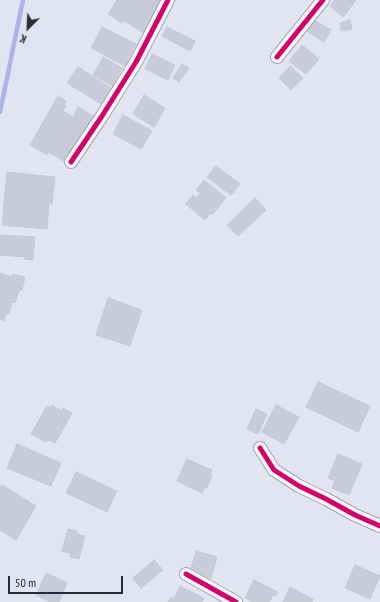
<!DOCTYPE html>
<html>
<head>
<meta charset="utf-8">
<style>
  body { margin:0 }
  #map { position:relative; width:380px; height:602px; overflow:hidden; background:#e3e4f1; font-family:"PT Sans Narrow",sans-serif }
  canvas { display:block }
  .north { position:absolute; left:8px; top:8px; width:40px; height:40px; -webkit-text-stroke:3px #dddff7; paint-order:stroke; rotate:204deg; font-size:11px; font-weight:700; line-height:16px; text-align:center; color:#292a33 }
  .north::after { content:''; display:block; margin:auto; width:14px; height:18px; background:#292a33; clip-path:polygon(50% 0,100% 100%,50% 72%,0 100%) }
  .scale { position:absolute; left:8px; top:576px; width:115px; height:18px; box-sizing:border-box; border:2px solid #292a33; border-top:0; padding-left:5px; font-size:12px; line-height:14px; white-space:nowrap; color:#292a33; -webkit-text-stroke:3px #dddff7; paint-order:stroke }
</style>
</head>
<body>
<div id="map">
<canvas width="380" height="602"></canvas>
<div class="north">K</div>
<div class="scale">50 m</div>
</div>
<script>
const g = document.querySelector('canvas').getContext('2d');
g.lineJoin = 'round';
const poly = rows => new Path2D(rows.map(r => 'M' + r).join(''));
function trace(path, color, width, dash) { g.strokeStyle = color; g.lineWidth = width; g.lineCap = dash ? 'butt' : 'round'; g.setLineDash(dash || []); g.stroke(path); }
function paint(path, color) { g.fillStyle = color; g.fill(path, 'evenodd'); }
trace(poly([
  [0,112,23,0]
]), '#aeb1eb', 4.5);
const building = poly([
  [117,0,165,0,144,33,123,20,122,23,108,14,117,0],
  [334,0,356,0,343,17,330,6,334,0],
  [314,20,331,30,324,42,307,31,314,20],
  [350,20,352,29,341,31,340,23,350,20],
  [102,27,136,44,125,66,91,48,102,27],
  [167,27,195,41,190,51,162,36,167,27],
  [302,45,319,59,306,74,289,61,302,45],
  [152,54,175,65,168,80,145,69,152,54],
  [103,57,122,68,112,86,93,75,103,57],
  [182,64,189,68,179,82,173,78,182,64],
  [290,66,303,78,291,90,279,78,290,66],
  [78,67,111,88,101,104,67,83,78,67],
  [144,95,165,108,154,127,133,114,144,95],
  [58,96,66,101,64,105,66,106,63,111,73,117,78,107,95,117,69,164,48,152,47,155,30,145,58,96],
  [123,115,152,131,141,149,113,134,123,115],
  [216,166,240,184,231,195,207,177,216,166],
  [7,172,55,177,52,204,49,204,47,229,2,225,7,172],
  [204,180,226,198,212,215,210,213,205,220,186,204,193,195,196,198,200,193,196,190,204,180],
  [255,198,266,210,238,236,227,225,255,198],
  [0,235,35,237,33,260,25,259,25,257,0,255,0,235],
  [0,273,12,277,13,274,25,277,22,290,19,290,15,303,12,302,9,314,6,313,4,321,0,319,0,273],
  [108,298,142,310,130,346,96,335,108,298],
  [318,382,370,406,358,432,306,407,318,382],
  [52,405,62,411,63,408,72,413,55,443,48,440,46,442,31,434,47,406,51,408,52,405],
  [276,405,299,417,284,444,262,432,276,405],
  [256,409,267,414,258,434,247,429,256,409],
  [17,444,61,463,51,486,7,468,17,444],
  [338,454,362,464,349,495,332,488,335,481,328,478,338,454],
  [187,459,212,470,210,475,212,476,207,488,205,487,202,493,177,481,187,459],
  [76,472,117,491,107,512,66,493,76,472],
  [2,485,36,506,16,540,0,530,0,507,1,506,0,505,0,488,2,485],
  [68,529,77,531,77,534,85,536,79,559,70,557,71,554,62,551,68,529],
  [196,551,217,557,211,578,201,575,201,573,191,569,196,551],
  [154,560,163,570,141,588,133,578,154,560],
  [355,565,380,576,370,599,345,588,355,565],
  [46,573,67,583,59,602,50,602,36,595,46,573],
  [254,580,278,592,276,596,273,595,269,602,253,602,245,598,254,580],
  [180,586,204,598,202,602,168,602,171,597,174,599,180,586],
  [290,587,313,599,312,602,283,602,290,587]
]);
paint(building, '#c9cbda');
trace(building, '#c7c8d2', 1);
const minor = poly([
  [277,57,323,0],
  [71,162,102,116,136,62,168,0],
  [260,448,274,470,299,486,326,499,355,515,380,526],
  [186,574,236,602]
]);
trace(minor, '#a2a3ad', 14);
trace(minor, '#fbfbfd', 12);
trace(poly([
  [277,57,323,0],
  [71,162,102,116,136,62,168,0],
  [260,448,274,470,299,486,326,499,355,515,380,526],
  [186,574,236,602]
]), '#d6006c', 5);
</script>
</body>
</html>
